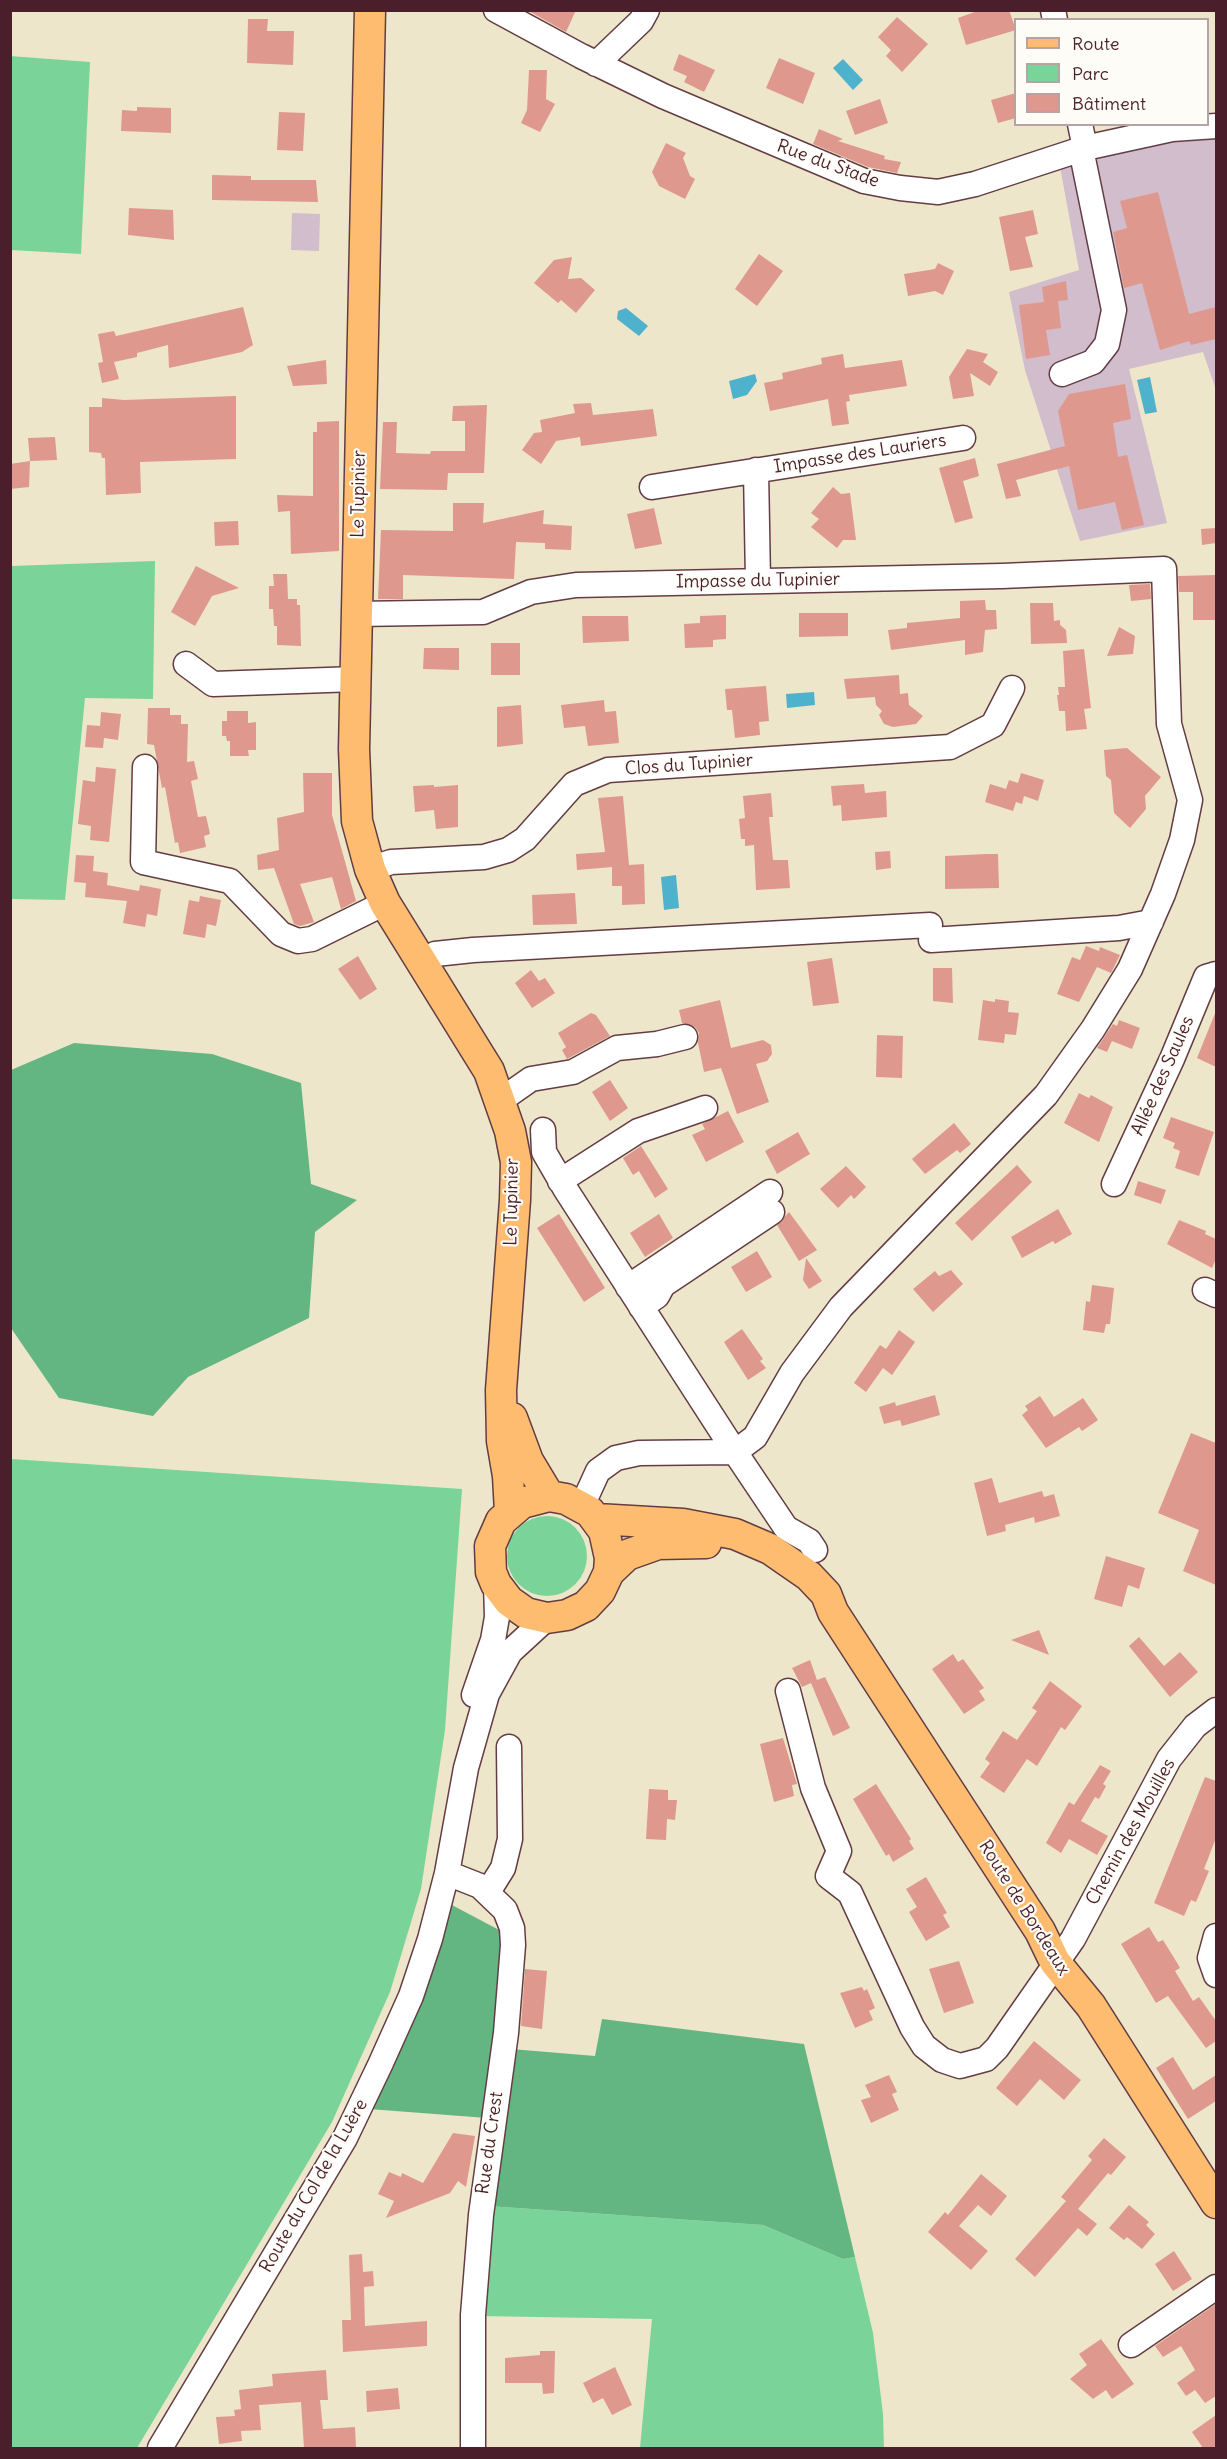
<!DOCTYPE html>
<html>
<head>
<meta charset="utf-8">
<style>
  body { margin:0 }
  #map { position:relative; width:1227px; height:2459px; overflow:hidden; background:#eee6ca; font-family:Delius,sans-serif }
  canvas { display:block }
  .frame { position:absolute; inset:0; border:12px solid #4a1f2b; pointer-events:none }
  .legend { position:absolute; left:1014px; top:18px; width:195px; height:108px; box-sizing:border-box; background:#fdfcf7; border:2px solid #b5a4a5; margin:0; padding:8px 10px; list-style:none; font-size:18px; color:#4a1f2b }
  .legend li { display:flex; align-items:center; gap:12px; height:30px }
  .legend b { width:30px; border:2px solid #b5a4a5 }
</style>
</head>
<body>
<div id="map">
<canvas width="1227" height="2459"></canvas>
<div class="frame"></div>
<ul class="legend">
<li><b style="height:8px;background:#fdbc6f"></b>Route</li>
<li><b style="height:16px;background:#7ad49a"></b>Parc</li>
<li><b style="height:16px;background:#df988e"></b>Bâtiment</li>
</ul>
</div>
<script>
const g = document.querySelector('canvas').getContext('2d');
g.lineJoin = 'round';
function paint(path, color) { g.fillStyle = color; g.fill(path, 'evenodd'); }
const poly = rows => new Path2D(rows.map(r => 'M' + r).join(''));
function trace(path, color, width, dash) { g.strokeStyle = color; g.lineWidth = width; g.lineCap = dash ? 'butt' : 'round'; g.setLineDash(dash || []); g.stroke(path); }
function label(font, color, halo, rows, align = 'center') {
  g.font = font + ' Delius,sans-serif'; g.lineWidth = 4.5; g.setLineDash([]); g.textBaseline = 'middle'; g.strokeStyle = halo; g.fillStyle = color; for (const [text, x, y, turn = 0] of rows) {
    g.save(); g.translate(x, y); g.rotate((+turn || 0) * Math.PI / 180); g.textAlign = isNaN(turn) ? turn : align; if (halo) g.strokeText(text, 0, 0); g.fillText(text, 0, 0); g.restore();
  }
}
paint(poly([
  [1216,126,1216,390,1203,352,1129,369,1167,523,1080,541,1025,370,1009,292,1079,270,1058,156],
  [292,213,320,214,319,251,291,250]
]), '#d1bdcc');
paint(poly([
  [10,56,90,62,81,254,11,250],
  [155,561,153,699,85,698,65,900,11,899,11,566],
  [11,1459,462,1489,445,1730,421,1889,390,1992,332,2122,137,2448,11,2448],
  '507 1556a40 40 0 1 1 80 0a40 40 0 1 1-80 0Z',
  [488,2206,763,2225,843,2259,855,2257,873,2333,883,2414,884,2448,640,2448,652,2319,478,2316]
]), '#7ad49a');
paint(poly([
  [74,1043,212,1054,301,1083,311,1184,357,1200,315,1232,309,1318,188,1377,153,1416,59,1398,11,1328,11,1070],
  [450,1904,501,1931,499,2048,595,2056,602,2019,804,2044,855,2257,843,2259,763,2225,488,2206,500,2119,369,2109]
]), '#63b682');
paint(poly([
  [843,59,863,80,853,90,833,68],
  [626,308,648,326,639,336,617,319,618,311],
  [755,374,757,381,747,395,733,399,729,381],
  [1150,377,1157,412,1145,414,1137,380],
  [814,692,815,705,787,708,786,694],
  [676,875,679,908,664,910,661,877]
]), '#4eb2cd');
paint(poly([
  [527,10,576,10,566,32],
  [980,10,1009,10,1016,30,966,45,958,18],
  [897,17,928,44,902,72,886,56,891,50,878,37],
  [248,19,268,19,267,31,294,31,293,65,247,63],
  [679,54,715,70,704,92,684,82,687,76,673,70],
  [779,58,815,73,803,104,766,88],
  [529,70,547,70,546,99,555,104,540,132,521,123,527,110],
  [1016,93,1016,118,998,123,991,100],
  [880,99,888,123,855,135,846,111],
  [137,107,171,108,171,133,121,131,122,110,137,111],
  [279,112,305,113,303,151,277,150],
  [819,129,843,139,838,141,885,156,884,159,901,162,897,173,868,167,813,144],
  [666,143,686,153,683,158,690,176,695,179,685,199,659,186,652,172],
  [212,175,251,176,251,180,316,180,318,202,212,200],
  [1158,192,1189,314,1216,307,1216,339,1191,345,1189,341,1160,350,1142,283,1124,288,1113,232,1127,228,1120,201],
  [129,208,173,210,174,240,128,235],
  [1033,210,1038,234,1025,237,1033,267,1010,271,999,217],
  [759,254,783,271,757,306,735,289],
  [572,257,568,279,581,278,595,290,576,313,561,300,558,303,534,283,554,260],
  [938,263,954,271,943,295,935,291,908,296,904,274,935,269],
  [1066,281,1068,300,1058,301,1061,328,1046,330,1050,355,1026,359,1019,305,1044,302,1042,287],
  [243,307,253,345,242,352,169,368,168,345,137,353,137,357,114,362,119,379,102,383,98,363,103,362,98,334,114,331,116,336],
  [967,349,988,354,983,362,998,372,990,386,970,373,974,396,953,399,949,377],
  [843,354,845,368,902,360,907,386,849,395,850,401,846,402,849,424,832,426,828,399,770,411,764,383,783,379,782,373,822,364,821,358],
  [326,360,327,384,293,386,287,366],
  [1125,384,1131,419,1113,423,1118,457,1127,455,1144,525,1122,530,1115,502,1078,510,1069,466,1016,480,1021,496,1006,499,997,464,1065,446,1058,411,1069,394],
  [236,396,236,459,140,462,141,493,106,495,105,458,102,458,101,453,89,452,89,407,102,407,102,398,124,400],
  [591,403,593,415,653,409,657,436,581,446,580,437,556,441,541,464,522,450,534,433,542,432,540,420,575,413,573,404],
  [487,405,484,473,448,473,447,490,380,489,383,422,397,422,396,453,430,454,431,451,465,451,465,421,452,421,453,406],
  [339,421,339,551,291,554,290,511,278,512,277,495,313,496,313,432,317,432,317,422],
  [55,437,57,460,30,461,28,438],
  [975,458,979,476,963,481,973,518,955,523,939,468],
  [30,461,29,487,10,489,10,464],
  [833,487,841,494,850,493,856,540,843,540,837,548,811,527,819,519,811,513],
  [453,503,484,503,483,523,544,510,543,524,572,526,571,550,545,549,545,543,516,542,514,579,403,575,403,599,378,599,381,530,453,531],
  [654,508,662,544,635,549,627,514],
  [238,521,239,545,215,546,214,522],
  [1216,528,1216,543,1202,545,1201,529],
  [196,566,239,588,212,596,195,626,171,612],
  [273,574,287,574,288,599,297,599,297,605,300,605,301,646,277,645,277,626,274,626,273,609,269,609,269,586,274,586],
  [1216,575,1216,620,1193,620,1193,592,1179,592,1178,576],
  [1150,584,1151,599,1131,601,1129,585],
  [985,600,986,610,996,610,997,629,985,630,983,652,965,655,965,640,891,650,888,630,907,628,907,623,960,618,960,601],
  [1030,603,1053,603,1054,621,1060,620,1060,625,1066,630,1067,643,1031,644],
  [799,613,848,613,848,636,799,637],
  [726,615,726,639,713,640,713,647,685,648,684,624,700,623,700,616],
  [582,616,628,616,629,641,583,643],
  [1119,627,1135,636,1133,654,1107,656],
  [491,643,520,643,520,675,491,675],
  [424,648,459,648,459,670,423,669],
  [1084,649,1091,708,1084,709,1087,729,1066,731,1065,711,1059,711,1057,695,1059,695,1058,687,1065,687,1063,651],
  [899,675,900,694,908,693,909,705,923,716,916,724,893,727,884,724,879,715,882,711,876,705,875,697,847,699,844,679],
  [766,686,769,721,759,722,760,735,735,738,732,710,727,710,725,689],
  [604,700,605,712,616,711,619,743,588,746,585,726,564,728,561,705],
  [521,705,523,744,497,747,497,707],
  [148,708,170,708,170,715,181,715,181,724,188,724,187,762,194,761,198,779,191,781,198,817,206,816,210,834,204,836,206,847,180,853,178,842,175,843,165,787,162,788,154,745,147,744],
  [227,711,248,711,248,723,256,722,256,750,248,750,249,756,230,756,230,741,227,741,226,736,222,736,222,721,227,721],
  [101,712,121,714,118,740,104,738,103,748,85,747,87,725,100,726],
  [1127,748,1161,777,1145,796,1146,809,1130,828,1114,813,1111,780,1106,776,1104,750],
  [96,767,116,769,109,842,90,840,91,826,78,824,83,780,95,782],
  [303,773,332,773,332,815,356,901,341,909,332,877,300,884,314,922,300,926,294,924,274,868,258,870,257,855,279,850,277,818,304,812],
  [1021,773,1044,780,1038,801,1024,796,1022,804,1016,802,1013,811,985,802,990,784,1006,789,1009,780,1018,783],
  [864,784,865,793,886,791,887,817,842,821,841,805,833,806,831,786],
  [434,785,434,787,458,785,458,827,436,829,434,810,415,812,413,786],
  [771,793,773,817,769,817,773,860,788,860,790,888,756,890,754,845,745,846,745,839,741,839,739,819,745,818,743,796],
  [623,796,629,865,644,864,645,904,622,905,622,886,612,886,612,867,577,870,576,854,605,852,598,798],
  [890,851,891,868,876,870,875,852],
  [987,854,998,854,999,888,945,889,945,856],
  [76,855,94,856,93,871,108,873,107,885,139,891,140,885,161,889,157,916,147,914,145,927,123,923,127,901,85,897,86,883,74,882],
  [575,893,577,924,533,925,532,895],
  [200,896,221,900,216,926,207,924,205,938,183,934,189,900,199,902],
  [1086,946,1099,951,1100,947,1120,955,1111,973,1097,967,1079,1002,1057,994,1072,957,1080,960],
  [358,956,377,989,360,1000,338,969],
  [832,958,839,1003,813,1006,807,962],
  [933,968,952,968,953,1003,933,1001],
  [531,970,539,981,545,978,555,993,532,1008,515,983],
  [995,999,1009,1001,1008,1012,1019,1013,1016,1035,1005,1034,1004,1043,978,1040,983,1000,995,1002],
  [720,1000,731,1048,763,1040,771,1045,772,1054,767,1061,756,1064,769,1102,737,1114,721,1068,704,1072,698,1043,699,1033,695,1027,682,1023,679,1010],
  [1216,1011,1216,1067,1197,1058],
  [591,1013,596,1015,610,1036,567,1059,562,1050,566,1047,558,1033],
  [1119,1020,1140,1028,1132,1049,1112,1041,1107,1052,1097,1048,1113,1024,1117,1026],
  [877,1035,903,1036,902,1078,876,1077],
  [610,1080,628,1108,610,1121,592,1092],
  [1079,1093,1089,1098,1091,1095,1113,1107,1099,1142,1064,1123],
  [728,1111,744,1142,706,1162,692,1135,705,1129,702,1124],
  [1171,1117,1214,1132,1199,1176,1175,1168,1180,1151,1173,1148,1175,1143,1163,1138],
  [954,1123,971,1144,960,1153,957,1150,925,1174,912,1159],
  [798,1132,810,1154,777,1174,765,1151],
  [641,1146,668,1189,655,1198,639,1171,633,1175,623,1158],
  [1017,1165,1032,1182,972,1241,955,1223],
  [846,1166,866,1187,854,1199,851,1195,838,1208,820,1189],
  [1138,1181,1166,1190,1161,1204,1134,1195],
  [1058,1209,1072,1234,1055,1244,1053,1241,1022,1258,1011,1237],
  [789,1212,817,1250,799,1261,777,1225],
  [559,1214,605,1288,584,1302,537,1228],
  [659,1214,673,1238,645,1257,630,1233],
  [1179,1220,1206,1231,1205,1234,1216,1239,1216,1259,1212,1268,1167,1244],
  [757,1251,772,1277,746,1292,731,1267],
  [806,1258,822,1281,809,1289,803,1280],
  [951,1270,963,1284,933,1312,913,1289,935,1271,939,1276],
  [1092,1285,1114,1288,1110,1324,1106,1324,1104,1333,1083,1330,1086,1301,1090,1302],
  [742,1329,763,1359,760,1361,766,1368,748,1380,724,1342],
  [899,1330,915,1342,892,1375,883,1368,866,1392,854,1383,880,1345,886,1349],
  [935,1395,940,1415,902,1426,900,1420,884,1424,879,1407,895,1402,896,1406],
  [1040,1396,1054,1417,1083,1398,1098,1420,1082,1431,1079,1427,1046,1448,1022,1415,1028,1410,1025,1406],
  [1191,1433,1216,1443,1216,1585,1183,1571,1199,1530,1158,1513],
  [992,1478,999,1503,1042,1491,1044,1497,1054,1494,1060,1516,1035,1523,1034,1517,1005,1525,1006,1531,987,1536,974,1483],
  [1106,1556,1145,1568,1139,1589,1128,1585,1122,1607,1094,1599],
  [1039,1630,1049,1655,1011,1640],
  [1139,1637,1164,1666,1180,1652,1198,1672,1170,1697,1129,1646],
  [953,1654,958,1662,963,1659,984,1688,979,1691,985,1700,964,1714,932,1669],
  [810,1660,817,1680,825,1677,850,1728,833,1736,811,1683,802,1687,792,1668],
  [1050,1681,1082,1706,1065,1730,1061,1727,1037,1766,1027,1759,1004,1793,980,1777,990,1763,985,1759,1003,1731,1017,1740,1037,1711,1032,1708],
  [783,1738,797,1784,792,1785,794,1796,774,1802,760,1744],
  [1100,1765,1111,1771,1103,1784,1106,1786,1099,1799,1095,1797,1081,1821,1108,1836,1097,1855,1069,1839,1061,1853,1046,1843,1069,1802,1074,1805],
  [1205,1777,1216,1781,1216,1838,1204,1869,1209,1871,1196,1902,1191,1900,1184,1916,1154,1903],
  [876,1784,911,1839,909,1841,914,1849,893,1862,889,1854,886,1856,853,1799],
  [649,1789,668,1790,668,1800,677,1800,675,1820,667,1819,666,1840,646,1839],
  [926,1877,947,1913,943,1915,950,1927,926,1941,909,1912,917,1907,906,1889],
  [1149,1927,1158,1942,1163,1940,1176,1961,1180,1968,1175,1971,1193,2001,1199,1997,1216,2021,1216,2041,1206,2048,1168,1996,1156,2003,1121,1944],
  [959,1961,974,2003,944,2013,929,1969],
  [525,1969,547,1971,542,2029,521,2026],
  [862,1987,864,1991,867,1989,875,2008,869,2011,873,2020,855,2028,840,1993],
  [1034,2041,1081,2080,1064,2100,1040,2079,1017,2106,996,2088],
  [1173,2057,1193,2090,1216,2075,1216,2101,1188,2119,1156,2068],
  [889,2075,897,2092,892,2094,899,2110,871,2123,861,2100,871,2097,865,2085],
  [453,2133,475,2136,466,2187,458,2181,450,2193,386,2218,394,2201,378,2194,389,2172,401,2177,402,2173,423,2183],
  [1104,2138,1126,2157,1111,2175,1108,2173,1078,2209,1097,2224,1087,2236,1078,2228,1035,2277,1015,2259,1066,2201,1061,2197,1092,2160,1088,2156],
  [981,2174,1007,2196,991,2216,978,2205,959,2226,988,2251,971,2270,928,2232,945,2212,948,2215],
  [1129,2205,1149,2222,1146,2225,1155,2234,1142,2249,1127,2237,1124,2240,1109,2228],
  [1174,2251,1192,2279,1173,2291,1155,2264],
  [362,2254,363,2272,373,2271,374,2286,364,2287,365,2326,427,2321,427,2346,343,2352,342,2320,351,2320,349,2255],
  [1216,2304,1216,2396,1205,2403,1195,2390,1186,2396,1177,2383,1195,2370,1181,2346,1163,2357,1155,2346],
  [1101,2339,1134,2384,1112,2399,1106,2390,1093,2399,1070,2379,1087,2365,1079,2354],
  [540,2351,555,2351,554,2393,543,2394,542,2383,505,2383,505,2358,540,2355],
  [615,2367,632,2405,612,2415,603,2398,593,2403,583,2383],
  [326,2370,328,2400,320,2400,323,2429,355,2427,356,2448,304,2448,301,2402,259,2405,261,2430,241,2431,242,2441,219,2444,216,2417,235,2416,234,2410,241,2409,239,2390,273,2386,272,2374],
  [398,2388,400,2409,367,2412,366,2391],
  [1216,2415,1216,2448,1203,2448,1192,2432]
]), '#df988e');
const minor = poly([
  [496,10,581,56,663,96,864,181,900,188,938,192,975,184,1085,148,1172,129,1216,126],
  [1053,10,1055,20],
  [596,64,641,21,647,10],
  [1080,124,1085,148],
  [1062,374,1093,362,1107,344,1114,310,1081,149],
  [756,470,758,581],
  [652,487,963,438],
  [357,614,483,612,531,592,576,585,1002,576,1164,569,1169,724,1190,800,1182,840,1163,894,1130,969,1093,1029,1046,1095,841,1307,792,1373,755,1437,735,1452,639,1453,616,1458,598,1471,582,1506],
  [186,664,213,684,356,679],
  [145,767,143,862,230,881,281,934,298,941,312,939,385,903],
  [370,869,391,862,484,857,508,850,525,839,574,784,608,770,950,747,993,725,1012,688],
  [931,940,1119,928,1151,922],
  [422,962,435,954,473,950,930,925],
  [501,1100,531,1079,573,1072,617,1048,657,1044,685,1037],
  [543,1130,544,1152,566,1190,735,1452,786,1528,809,1541,815,1550],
  [560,1181,638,1131,705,1108],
  [1114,1184,1172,1059,1206,977,1216,974],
  [628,1287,770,1192],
  [1205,1290,1216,1295],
  [641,1307,657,1296,663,1285,772,1212],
  [788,1691,813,1788,839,1851,828,1876,850,1893,912,2027,924,2046,942,2060,960,2066,986,2059,997,2048,1073,1939,1169,1759,1195,1726,1216,1710],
  [474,1695,493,1640,497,1617,496,1584],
  [447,1873,480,1886,505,1910,512,1928,513,1945,506,2033,481,2215,473,2315,473,2448],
  [488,1892,503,1868,510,1839,509,1747],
  [1216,1936,1210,1958,1216,1975],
  [1131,2345,1216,2287],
  [160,2448,345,2138,380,2065,411,1996,430,1939,447,1873,466,1768,487,1694,510,1652,547,1618]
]);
const major = poly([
  [370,10,354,749,357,821,370,869,385,903,489,1071,510,1131,516,1162,515,1200,501,1390,502,1441,508,1476,510,1512],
  [512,1418,528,1461,549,1496],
  [597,1519,683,1524,735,1534,770,1549,809,1576,826,1594,833,1612,1040,1931,1055,1962,1091,2006,1216,2203],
  [609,1572,610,1558,604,1531,590,1512,566,1499,549,1496,522,1503,501,1521,490,1546,491,1572,496,1584,509,1601,526,1613,547,1618,567,1615,586,1606,600,1591,609,1572,627,1555,658,1544,706,1543]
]);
trace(minor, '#633d43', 27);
trace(major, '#633d43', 33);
trace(minor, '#fff', 24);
trace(major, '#fdbc6f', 30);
label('18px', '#4a1f2b', '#fdfcf7', [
  ["Rue du Stade",828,164,20],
  ["Impasse des Lauriers",860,454,-9],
  ["Le Tupinier",359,494,-89],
  ["Impasse du Tupinier",758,581,-1],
  ["Clos du Tupinier",689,765,-4],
  ["Allée des Saules",1163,1076,-66],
  ["Le Tupinier",512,1202,-89],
  ["Chemin des Mouilles",1131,1832,-61],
  ["Route de Bordeaux",1024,1908,58],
  ["Rue du Crest",490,2143,-82],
  ["Route du Col de la Luère",314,2186,-60]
]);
</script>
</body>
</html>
